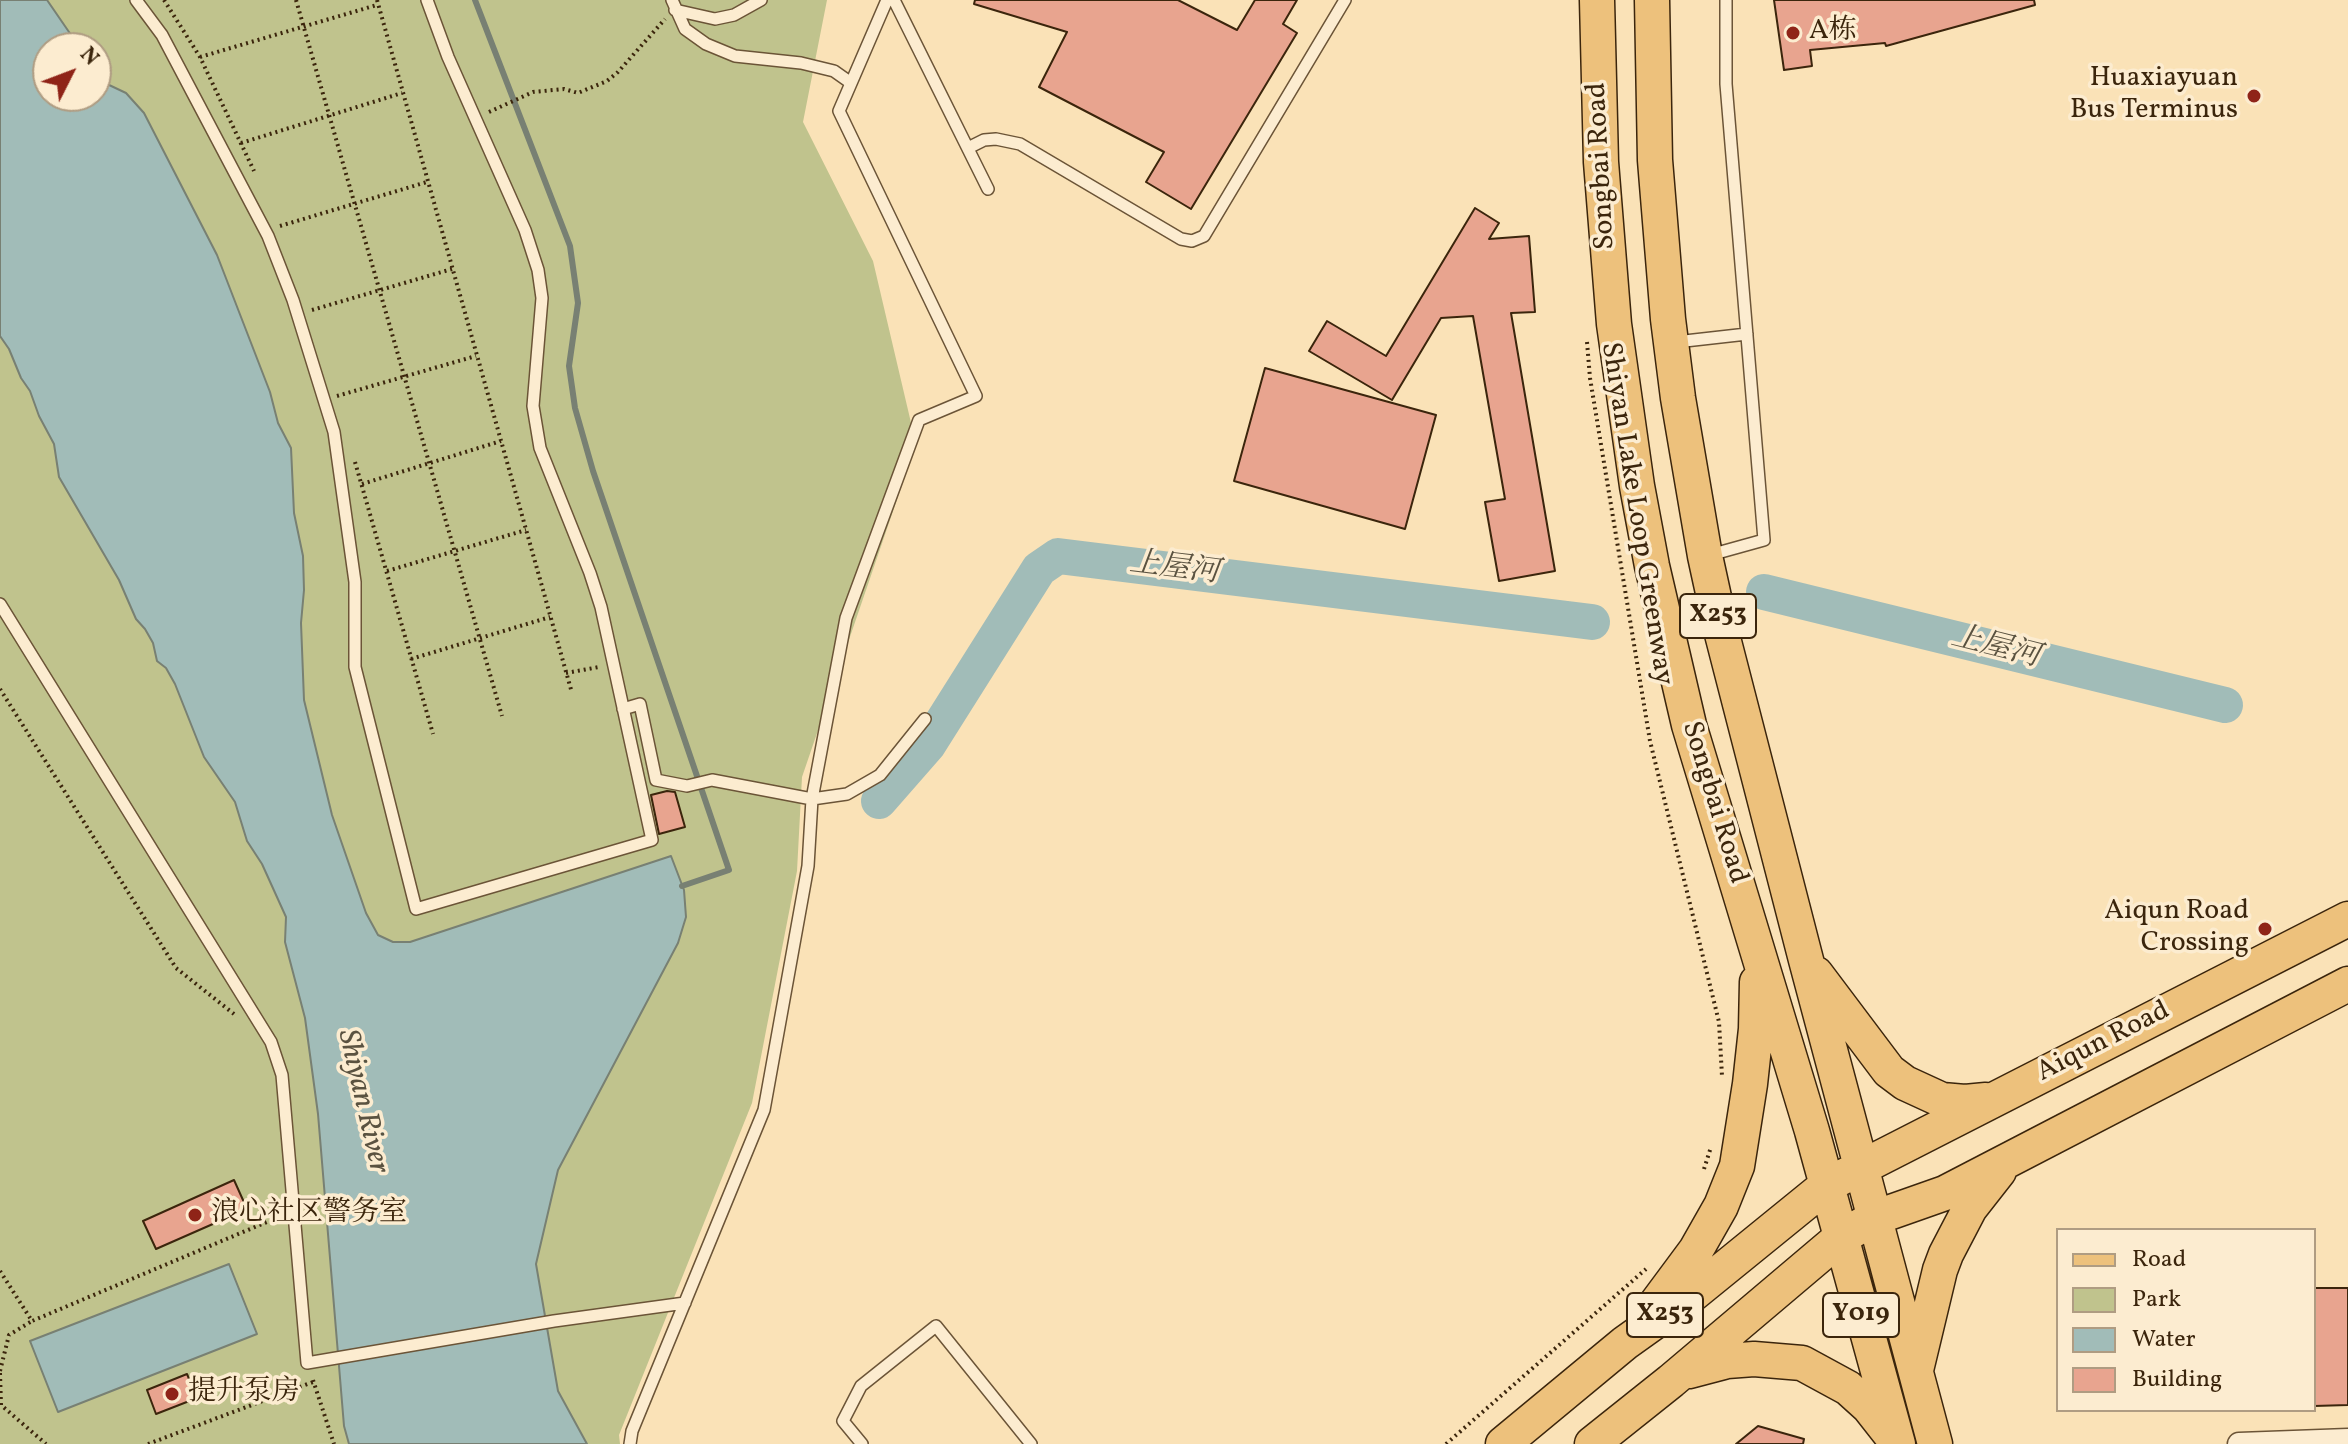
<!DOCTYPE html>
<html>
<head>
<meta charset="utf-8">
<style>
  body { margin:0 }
  #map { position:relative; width:2348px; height:1444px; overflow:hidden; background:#fae2b7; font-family:Vollkorn,serif }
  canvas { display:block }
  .legend { position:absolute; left:2056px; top:1228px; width:260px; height:184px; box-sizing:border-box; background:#fcecd0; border:2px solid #af9c82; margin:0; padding:10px 14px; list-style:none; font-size:24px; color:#3b250c }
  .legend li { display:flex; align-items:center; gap:16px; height:40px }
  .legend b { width:40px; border:2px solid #af9c82 }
  .north { position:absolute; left:32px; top:32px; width:80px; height:80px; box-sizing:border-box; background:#fcecd0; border:2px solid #af9c82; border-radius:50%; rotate:48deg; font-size:22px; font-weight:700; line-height:32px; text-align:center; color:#3b250c }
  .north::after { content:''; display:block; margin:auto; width:28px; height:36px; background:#8f2418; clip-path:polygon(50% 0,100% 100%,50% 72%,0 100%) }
</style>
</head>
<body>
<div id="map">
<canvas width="2348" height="1444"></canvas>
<ul class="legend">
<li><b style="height:10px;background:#edc17c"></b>Road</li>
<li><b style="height:22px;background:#c0c38d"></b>Park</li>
<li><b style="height:22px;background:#a1bcb8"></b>Water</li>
<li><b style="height:22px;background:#e8a48f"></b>Building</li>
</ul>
<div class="north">N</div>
</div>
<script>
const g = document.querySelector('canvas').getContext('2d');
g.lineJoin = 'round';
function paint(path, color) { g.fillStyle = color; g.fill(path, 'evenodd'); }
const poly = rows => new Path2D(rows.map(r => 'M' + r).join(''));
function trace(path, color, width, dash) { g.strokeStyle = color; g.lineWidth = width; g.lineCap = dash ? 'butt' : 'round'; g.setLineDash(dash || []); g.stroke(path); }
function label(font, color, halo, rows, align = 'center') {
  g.font = font + ' Vollkorn,"Noto Serif SC",serif'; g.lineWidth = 7; g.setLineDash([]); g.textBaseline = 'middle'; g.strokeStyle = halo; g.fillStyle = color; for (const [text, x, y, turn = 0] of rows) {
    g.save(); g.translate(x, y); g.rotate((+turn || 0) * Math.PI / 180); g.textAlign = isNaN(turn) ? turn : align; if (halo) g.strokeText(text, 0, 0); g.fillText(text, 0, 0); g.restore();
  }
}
paint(poly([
  [0,0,827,0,803,122,873,261,916,444,802,777,797,871,752,1103,619,1435,620,1444,0,1444],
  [48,48,96,48,96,96,48,96]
]), '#c0c38d');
const water = poly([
  [0,0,47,0,80,48,48,48,48,96,96,96,96,71,107,84,126,93,144,113,217,255,270,392,278,423,291,448,294,513,303,556,304,590,301,623,304,700,332,815,366,913,378,935,393,942,410,942,671,856,684,890,686,917,678,943,558,1170,536,1264,558,1391,587,1444,349,1444,344,1426,318,1114,305,1018,285,942,286,917,262,864,247,841,235,802,204,757,175,684,166,668,157,661,153,643,145,629,136,619,119,580,59,477,54,444,39,416,30,391,21,378,9,349,0,336,0,0],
  [229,1264,257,1334,58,1412,30,1341,229,1264]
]);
paint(water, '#a1bcb8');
trace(water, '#788073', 2);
trace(poly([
  [475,0,570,246,578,303,569,366,575,408,593,471,729,870,682,886]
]), '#788073', 6);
trace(poly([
  [1764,592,2225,705],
  [879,801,928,745,1039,569,1058,556,1592,622]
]), '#a1bcb8', 36);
const building = poly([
  [975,0,1178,0,1237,30,1255,0,1297,0,1283,24,1297,33,1191,209,1146,182,1164,152,1039,87,1067,32,974,4,975,0],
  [1774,0,2034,0,2035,5,1886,46,1885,43,1810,50,1812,66,1784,70,1774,0],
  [1475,208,1499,223,1489,239,1529,236,1535,312,1511,313,1555,571,1499,581,1485,502,1505,499,1473,316,1441,318,1392,400,1309,351,1327,321,1386,356,1475,208],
  [1265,368,1436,415,1405,529,1234,481,1265,368],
  [667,791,675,792,685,827,659,834,651,795,667,791],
  [234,1180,247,1209,156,1249,143,1221,234,1180],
  [2314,1288,2348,1288,2348,1405,2314,1406,2314,1288],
  [187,1374,197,1398,156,1414,147,1390,187,1374],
  [1758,1426,1804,1439,1803,1444,1736,1444,1758,1426]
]);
paint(building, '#e8a48f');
trace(building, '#3b250c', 2);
const lane = poly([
  [136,0,162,35,268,236,293,300,334,432,355,582,355,667,416,909,652,840,601,607,590,573,540,448,533,406,542,298,538,270,525,230,448,57,427,0],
  [672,0,685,29,706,44,735,56,801,63,834,71,851,83],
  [894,0,988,189],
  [675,10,715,19,734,15,761,0],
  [968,148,984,140,996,139,1020,144,1181,239,1192,241,1204,236,1345,0],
  [1676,342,1747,334],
  [1710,555,1764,540,1726,84,1726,0],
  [0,604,271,1042,282,1075,307,1363,554,1321,685,1303],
  [623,709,640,704,656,780,687,786,712,780,812,799,847,794,880,775,925,719],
  [630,1444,632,1431,764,1110,808,866,812,799,846,618,919,420,976,396,839,111,887,0],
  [862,1444,843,1421,861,1386,936,1326,1031,1444]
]);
const street = poly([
  [2239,1444,2348,1440]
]);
const primary = poly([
  [1597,0,1601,162,1614,324,1637,486,1652,566,1689,725,1812,1131,1898,1444],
  [1652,0,1655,160,1668,319,1678,398,1705,556,1722,634,1806,960,1935,1444],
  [1816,974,1889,1071,1905,1083,1942,1100,1965,1102,1986,1100],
  [1650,1312,1696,1250,1721,1206,1737,1166,1750,1084,1756,1029,1757,982],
  [1916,1370,1940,1270,1946,1254,1970,1208,1999,1171],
  [1689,1371,1727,1361,1754,1359,1802,1363,1848,1388,1869,1407,1891,1435],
  [1503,1444,1625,1343,1688,1298,1827,1185,2348,919],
  [1592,1444,1671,1381,1840,1238,1874,1218,1945,1193,2348,984]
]);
trace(lane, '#6b5437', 14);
trace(street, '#6b5437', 25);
trace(primary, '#3b250c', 37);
trace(poly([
  [164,0,200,57,254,171],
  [296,0,502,716],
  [377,0,572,693],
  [200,57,377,5],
  [489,112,533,92,564,89,578,93,607,81,618,72,665,19],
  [241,143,402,93],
  [280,226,427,182],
  [312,310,452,269],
  [1587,342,1590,378,1650,741,1719,1022,1722,1076],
  [337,396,476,356],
  [355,462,433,734],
  [362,484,501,441],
  [387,571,526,530],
  [411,659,550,617],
  [566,673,599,667],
  [0,689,176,968,234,1014],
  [1704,1169,1711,1147],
  [0,1271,32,1321,281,1216],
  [0,1371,9,1335,32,1321],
  [0,1373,1,1405,46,1444],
  [313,1380,334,1444],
  [148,1444,313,1382],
  [1446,1444,1646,1269]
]), '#3b250c', 4, [2, 4]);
trace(lane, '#fcecd0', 11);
trace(street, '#fcecd0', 22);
trace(primary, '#edc17c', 34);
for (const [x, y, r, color] of [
  [1793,33,8,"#8f2418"],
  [2254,96,8,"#8f2418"],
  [2265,929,8,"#8f2418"],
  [195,1215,8,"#8f2418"],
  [172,1394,8,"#8f2418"]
]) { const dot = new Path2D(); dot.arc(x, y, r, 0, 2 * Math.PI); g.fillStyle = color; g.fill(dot); trace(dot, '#fcecd0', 3); }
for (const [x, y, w] of [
  [1718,616,76],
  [1665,1315,76],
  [1861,1315,76]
]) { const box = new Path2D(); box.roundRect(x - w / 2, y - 22, w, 44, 6); g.fillStyle = '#fcecd0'; g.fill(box); trace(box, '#3b250c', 2); }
label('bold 26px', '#3b250c', null, [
  ["X253",1718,616],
  ["X253",1665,1315],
  ["Y019",1861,1315]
]);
label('28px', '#3b250c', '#fcecd0', [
  ["A栋",1809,33],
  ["Huaxiayuan",2238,80,"right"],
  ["Bus Terminus",2238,112,"right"],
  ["Aiqun Road",2249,913,"right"],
  ["Crossing",2249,945,"right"],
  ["浪心社区警务室",211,1215],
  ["提升泵房",188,1394]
], 'left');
label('28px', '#3b250c', '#fcecd0', [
  ["Songbai Road",1603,166,-93],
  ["Shiyan Lake Loop Greenway",1635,514,81],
  ["Songbai Road",1713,803,73],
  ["Aiqun Road",2104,1043,-27]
]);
label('italic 30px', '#5a5240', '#fcecd0', [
  ["上屋河",1174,570,7],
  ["上屋河",1995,649,14],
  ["Shiyan River",361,1102,77]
]);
</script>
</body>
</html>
